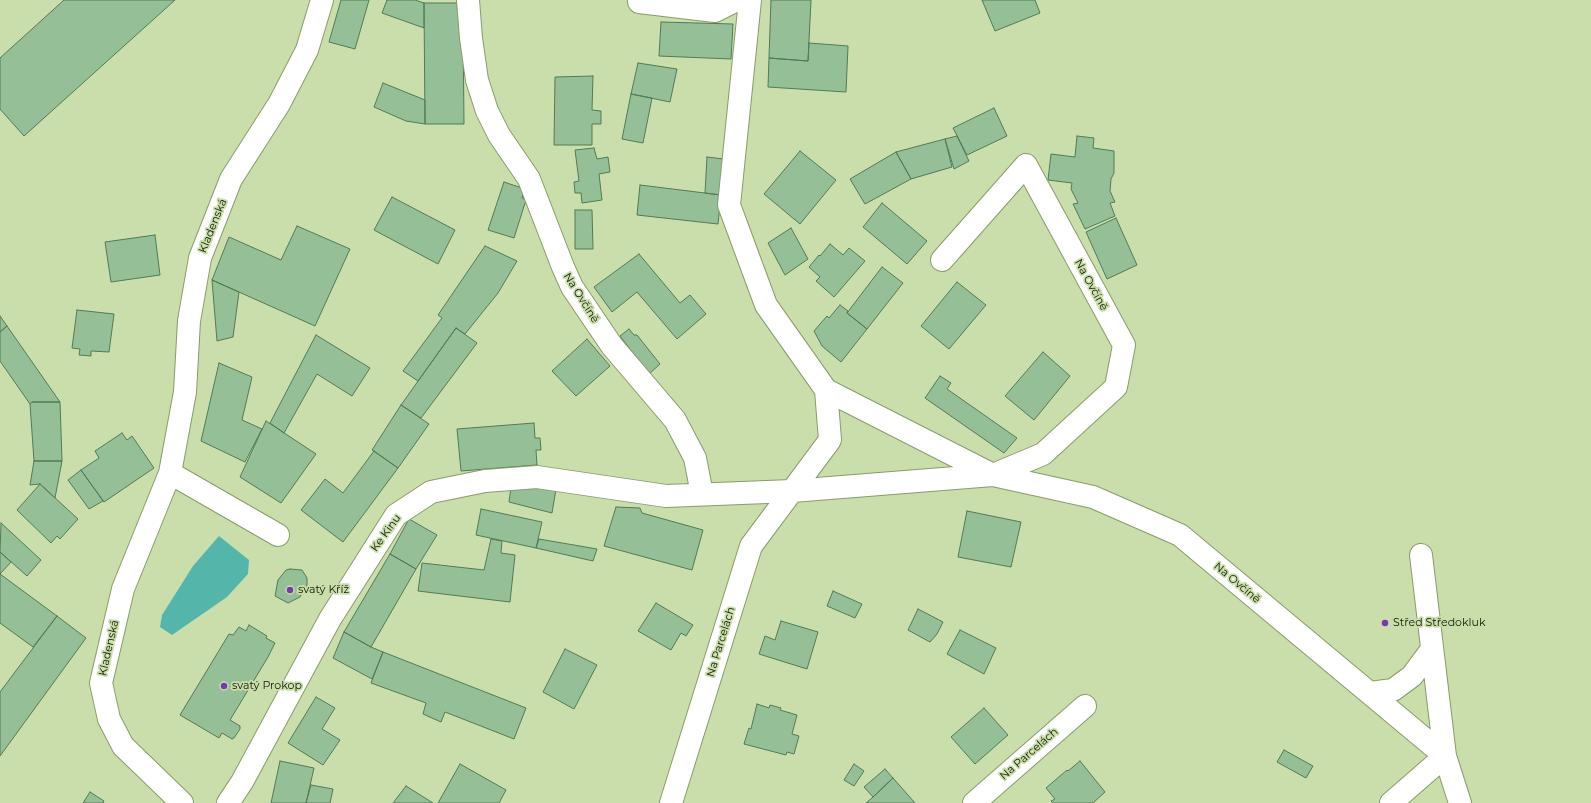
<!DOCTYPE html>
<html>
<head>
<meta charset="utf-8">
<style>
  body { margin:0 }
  canvas { display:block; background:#c9deaa }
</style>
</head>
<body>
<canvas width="1591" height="803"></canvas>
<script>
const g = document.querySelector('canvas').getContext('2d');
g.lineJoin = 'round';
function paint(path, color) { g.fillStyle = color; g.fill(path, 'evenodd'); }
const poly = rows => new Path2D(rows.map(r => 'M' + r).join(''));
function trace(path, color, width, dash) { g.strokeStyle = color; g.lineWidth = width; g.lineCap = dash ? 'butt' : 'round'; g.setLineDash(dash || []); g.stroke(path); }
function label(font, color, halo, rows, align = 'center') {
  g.font = font + ' Montserrat,sans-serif'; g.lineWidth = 3.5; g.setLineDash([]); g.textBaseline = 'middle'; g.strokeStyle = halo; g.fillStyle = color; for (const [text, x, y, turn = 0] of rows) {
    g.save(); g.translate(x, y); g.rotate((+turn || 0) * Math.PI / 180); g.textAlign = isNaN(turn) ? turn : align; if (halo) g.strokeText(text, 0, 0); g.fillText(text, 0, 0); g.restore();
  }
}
paint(poly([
  [219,536,249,560,248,574,227,597,172,635,160,627,162,615,193,566]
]), '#54b6ab');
const building = poly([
  [64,0,175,0,24,136,0,109,0,58,64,0],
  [341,0,369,0,355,49,329,42,341,0],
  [387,0,415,0,424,3,424,28,382,13,387,0],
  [771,0,811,0,808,61,769,58,771,0],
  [982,0,1035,0,1040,13,995,31,982,0],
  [424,3,459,3,463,25,464,124,425,124,424,3],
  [661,22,733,24,731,59,659,56,661,22],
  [809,43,848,46,846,92,768,87,769,58,808,61,809,43],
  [638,63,677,69,670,102,631,94,638,63],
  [593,76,592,110,601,111,601,124,592,124,592,145,554,145,555,77,593,76],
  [383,83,425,100,425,124,406,121,374,107,383,83],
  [631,94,652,98,643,143,622,139,631,94],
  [994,108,1007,136,967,155,953,128,994,108],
  [957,136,969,161,954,169,945,139,957,136],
  [1077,136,1094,138,1093,148,1114,151,1114,173,1111,179,1110,191,1115,202,1110,203,1115,216,1085,229,1073,204,1078,203,1071,189,1072,183,1048,180,1051,154,1075,157,1077,136],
  [945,139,952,167,911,179,896,152,945,139],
  [594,148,597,159,608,157,610,172,599,174,602,200,582,203,581,193,575,193,574,182,579,181,575,150,594,148],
  [800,151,836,180,800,224,764,194,800,151],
  [896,152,911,179,865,204,850,179,896,152],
  [707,157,724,159,721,195,705,193,707,157],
  [504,182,525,189,522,198,526,200,514,238,488,230,504,182],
  [640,185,721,195,718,224,637,215,640,185],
  [392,197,455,230,438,264,374,230,392,197],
  [882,203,927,241,907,264,863,227,882,203],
  [575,210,592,210,593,249,575,249,575,210],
  [1116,218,1137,265,1107,279,1086,232,1116,218],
  [297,226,350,249,315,326,212,280,229,237,281,260,297,226],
  [791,228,808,259,785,275,768,243,791,228],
  [155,235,160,275,111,282,105,242,155,235],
  [830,244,843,255,849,248,865,261,834,297,816,281,820,277,809,267,819,255,820,256,830,244],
  [485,246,517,261,498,293,465,334,456,328,418,381,403,371,442,318,438,315,485,246],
  [639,254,680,303,690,295,706,314,677,339,637,292,612,312,594,287,639,254],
  [882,267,903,283,867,329,847,313,882,267],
  [212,280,239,292,233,337,217,341,212,280],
  [957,282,986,305,949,349,921,326,957,282],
  [840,305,848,311,847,313,867,329,841,362,822,346,814,331,827,316,829,318,840,305],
  [77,310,114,314,109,352,91,351,91,356,79,355,80,349,72,348,77,310],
  [0,316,7,326,0,332,0,316],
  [7,326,60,402,32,402,30,404,0,361,0,332,7,326],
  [456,328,477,343,421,418,401,405,456,328],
  [629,329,634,335,637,335,660,364,649,374,620,336,629,329],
  [316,335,370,368,352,396,317,374,284,433,270,423,316,335],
  [587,339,610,366,576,396,552,371,587,339],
  [1043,352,1070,376,1034,420,1005,396,1043,352],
  [219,363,252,377,242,420,262,429,245,462,201,441,219,363],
  [940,376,951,383,947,389,1017,438,1004,453,925,398,940,376],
  [32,402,60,402,62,461,34,461,30,404,32,402],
  [401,405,429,424,398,468,372,450,401,405],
  [266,421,316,454,281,503,240,477,266,421],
  [534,423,535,438,540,438,541,450,536,450,537,465,461,471,457,429,534,423],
  [122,433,127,440,132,436,154,468,104,502,81,470,99,458,95,451,122,433],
  [374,451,398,468,343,542,301,510,325,479,343,493,374,451],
  [34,461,62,461,55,498,40,484,30,485,34,461],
  [81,470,103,501,89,509,68,480,81,470],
  [40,484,78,519,60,539,57,536,51,543,17,510,40,484],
  [511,487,556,489,552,513,509,502,511,487],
  [616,507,640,508,642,513,703,530,692,570,604,546,616,507],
  [481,509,542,522,536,548,476,535,481,509],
  [967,511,1021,522,1011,567,958,557,967,511],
  [409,519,437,535,416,569,390,554,409,519],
  [1,523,41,560,27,576,0,552,1,523],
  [491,539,502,541,501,553,515,555,510,602,418,591,422,563,484,570,491,539],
  [539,539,597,549,593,561,536,548,539,539],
  [0,552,11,562,0,574,0,552],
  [390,554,416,569,371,647,344,632,390,554],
  [290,569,302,570,307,578,307,585,300,597,288,603,275,596,278,580,286,570,290,569],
  [0,574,57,616,33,647,0,623,0,574],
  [833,591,862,604,855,618,827,606,833,591],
  [656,603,693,625,686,636,681,633,671,650,638,631,656,603],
  [918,609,943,622,937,634,930,642,908,630,918,609],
  [57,616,86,638,0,756,0,692,57,616],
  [781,621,818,632,807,669,759,654,765,636,775,640,781,621],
  [249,625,267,636,266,638,275,643,268,657,230,720,240,726,240,729,234,738,232,739,222,733,219,738,180,715,229,634,233,635,239,627,246,631,249,625],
  [960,630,996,648,984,674,947,654,960,630],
  [344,632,371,647,383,652,372,679,333,658,344,632],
  [565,649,597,665,574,709,543,692,565,649],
  [383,652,526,708,514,739,445,712,441,722,423,714,426,703,371,683,383,652],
  [316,697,335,708,322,729,340,740,323,765,288,743,316,697],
  [757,704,769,708,770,705,781,708,780,710,797,715,792,734,799,736,794,754,787,752,786,755,744,744,749,728,751,729,757,704],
  [984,708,1008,735,975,764,951,737,984,708],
  [1284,750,1313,766,1306,778,1277,762,1284,750],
  [280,761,314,768,306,803,271,803,280,761],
  [1080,761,1105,792,1093,803,1053,803,1051,801,1055,799,1046,788,1067,770,1068,771,1080,761],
  [460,764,506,790,499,803,438,803,460,764],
  [854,764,864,771,854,786,844,780,854,764],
  [885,769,893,778,873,797,864,787,885,769],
  [893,778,915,803,866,803,873,797,893,778],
  [311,785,333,789,330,803,306,803,311,785],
  [406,786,433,803,393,803,406,786],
  [90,792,104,801,103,803,83,803,90,792]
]);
paint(building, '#95c097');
trace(building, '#527a55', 1);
const minor = poly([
  [468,0,471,38,477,80,487,111,499,135,529,179,563,267,572,287,612,346,675,420,695,458,702,494],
  [639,0,639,2,715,11,737,0],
  [826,390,993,475,1043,454,1116,387,1124,345,1026,165,942,260],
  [170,473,278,535],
  [1421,555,1445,756,1460,803],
  [1370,693,1393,690,1412,676,1432,649],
  [182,803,123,746,109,719,101,683,123,589,170,473,185,392,189,321,200,258,231,179,279,104,307,50,322,0],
  [228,803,242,782,330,619,396,515,431,492,485,481,537,477,666,496,792,491,993,475,1093,497,1180,535,1445,756],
  [671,803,751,546,830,440,826,390,766,305,729,205,750,0],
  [974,803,1085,706],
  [1391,803,1445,756]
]);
trace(minor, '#899c6b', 24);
trace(minor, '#fff', 22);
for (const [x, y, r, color] of [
  [290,590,4,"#7938ad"],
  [1385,623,4,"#7938ad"],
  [224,686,4,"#7938ad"]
]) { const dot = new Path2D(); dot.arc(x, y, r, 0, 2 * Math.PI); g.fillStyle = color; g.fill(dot); trace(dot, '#c9deaa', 1.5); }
label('11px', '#111805', '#c9deaa', [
  ["Kladenská",213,226,-68],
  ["Na Ovčíně",1091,285,61],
  ["Na Ovčíně",581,298,58],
  ["Ke Kinu",386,533,-54],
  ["Na Ovčíně",1237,583,40],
  ["Na Parcelách",721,642,-73],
  ["Kladenská",109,648,-77],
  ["Na Parcelách",1029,754,-41]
]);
label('11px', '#111805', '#c9deaa', [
  ["svatý Kříž",298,590],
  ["Střed Středokluk",1393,623],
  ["svatý Prokop",232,686]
], 'left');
</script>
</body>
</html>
